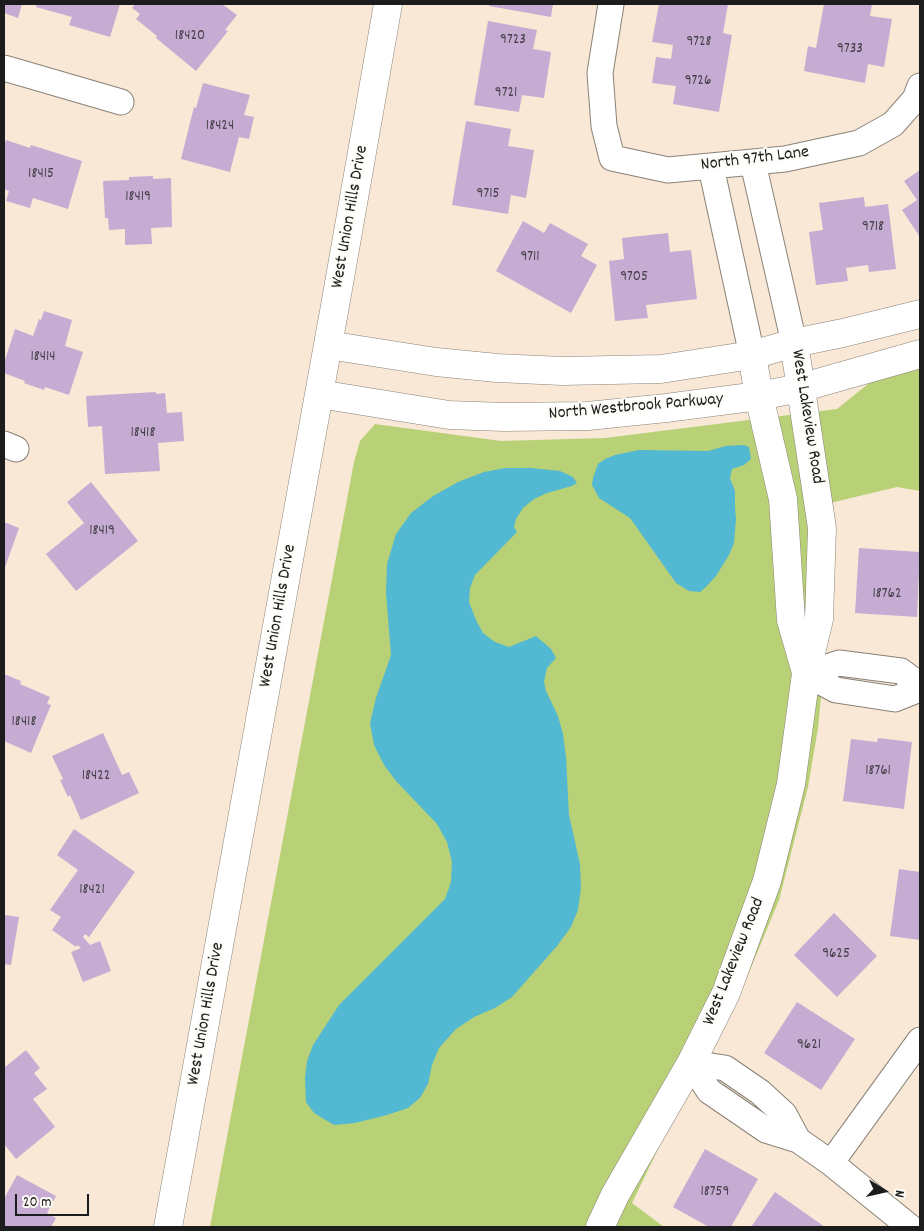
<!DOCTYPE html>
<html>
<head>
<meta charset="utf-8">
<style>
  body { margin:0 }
  #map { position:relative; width:924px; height:1231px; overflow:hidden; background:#f8e8d5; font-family:Dekko,sans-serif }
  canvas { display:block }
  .frame { position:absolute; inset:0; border:5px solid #1c1c1c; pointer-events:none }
  .north { position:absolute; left:859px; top:1166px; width:50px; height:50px; -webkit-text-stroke:4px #fdfcf7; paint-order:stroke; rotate:100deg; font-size:14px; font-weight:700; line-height:20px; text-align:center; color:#1c1c1c }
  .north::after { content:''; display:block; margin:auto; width:18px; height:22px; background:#1c1c1c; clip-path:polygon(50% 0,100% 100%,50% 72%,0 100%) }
  .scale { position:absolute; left:15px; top:1194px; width:74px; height:22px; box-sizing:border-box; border:2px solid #1c1c1c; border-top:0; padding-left:6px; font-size:15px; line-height:18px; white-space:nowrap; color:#1c1c1c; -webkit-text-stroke:4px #fdfcf7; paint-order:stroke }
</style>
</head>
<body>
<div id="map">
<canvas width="924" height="1231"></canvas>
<div class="frame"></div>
<div class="north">N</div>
<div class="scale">20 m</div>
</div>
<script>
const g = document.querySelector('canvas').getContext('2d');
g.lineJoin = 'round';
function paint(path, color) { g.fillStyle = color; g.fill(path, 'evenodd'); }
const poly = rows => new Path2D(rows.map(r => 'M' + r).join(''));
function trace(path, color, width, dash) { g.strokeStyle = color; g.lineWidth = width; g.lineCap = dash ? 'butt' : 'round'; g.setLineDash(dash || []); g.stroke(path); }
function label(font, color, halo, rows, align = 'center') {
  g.font = font + ' Dekko,sans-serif'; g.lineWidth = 4.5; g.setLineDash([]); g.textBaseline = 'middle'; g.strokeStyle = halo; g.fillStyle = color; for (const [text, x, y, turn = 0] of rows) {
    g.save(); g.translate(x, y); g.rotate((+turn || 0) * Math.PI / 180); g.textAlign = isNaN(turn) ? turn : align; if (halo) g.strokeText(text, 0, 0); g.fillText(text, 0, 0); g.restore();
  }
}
paint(poly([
  [920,342,920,491,897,487,830,503,833,571,818,728,808,787,779,900,738,999,676,1112,632,1203,664,1227,210,1227,354,462,360,441,375,424,501,441,605,438,837,409]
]), '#b8d176');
paint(poly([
  [744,445,749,447,751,459,744,465,732,469,730,478,735,491,735,507,736,519,734,543,729,555,716,576,706,587,700,592,689,591,676,583,630,518,599,498,592,485,593,478,598,464,605,459,615,455,639,450,708,451,726,446],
  [505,468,531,468,560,471,573,477,577,483,572,486,547,493,534,499,523,508,516,519,514,527,517,532,475,575,470,588,469,602,476,620,483,633,495,642,509,647,536,636,551,649,556,658,547,668,544,682,546,691,558,716,563,734,566,757,569,815,580,864,581,888,578,910,571,927,557,946,512,997,495,1008,474,1017,456,1029,439,1048,432,1065,428,1084,420,1098,408,1108,387,1115,355,1123,334,1125,314,1113,306,1102,305,1078,307,1061,313,1045,339,1005,445,899,451,882,452,862,447,842,437,824,396,781,384,765,374,745,370,723,376,698,391,655,386,593,387,564,396,534,411,513,433,496,458,482,484,472]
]), '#53b8d1');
paint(poly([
  [4,4,22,4,18,18,4,13],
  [37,4,120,4,110,37,69,25,72,17,36,7],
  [135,4,222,4,237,15,225,30,228,31,196,71,156,38,157,36,136,19,140,14,132,8],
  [489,4,553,4,551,17,489,6],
  [659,4,728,4,723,33,732,35,719,112,673,104,676,86,652,83,656,57,671,59,673,45,652,42],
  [824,4,872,4,870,16,892,19,884,67,868,64,865,83,804,71,808,46,816,48],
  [488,21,537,30,533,49,551,52,544,98,522,95,519,112,474,105],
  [203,83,250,95,244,115,254,117,249,139,239,137,230,172,181,159,194,107,196,108],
  [466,121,511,129,508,146,534,150,526,198,511,195,508,214,452,205],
  [6,140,30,148,31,145,82,161,68,209,33,198,30,208,6,201,9,191,4,189,4,146],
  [920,170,920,237,902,210,917,200,904,181],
  [153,176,153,179,171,178,172,227,151,228,152,244,125,245,125,229,109,230,108,218,105,218,103,181,129,180,129,177],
  [864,197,865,207,888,204,896,269,869,272,868,265,846,268,848,281,816,285,809,232,823,230,819,203],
  [523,221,544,233,550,223,588,244,581,256,597,265,571,313,496,271],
  [668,233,670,252,691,250,697,299,646,305,648,318,615,321,609,261,624,259,622,238],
  [44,311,72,320,65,346,83,352,69,395,45,387,44,390,24,383,25,381,4,373,4,363,15,329,33,336,39,319,41,320],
  [156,392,156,394,165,393,167,413,182,412,184,441,158,443,160,471,105,474,102,426,88,427,86,396],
  [91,482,138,541,76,591,46,554,84,523,67,502],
  [4,522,19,528,4,570],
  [859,548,920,552,917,617,855,613],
  [4,674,21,681,20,684,50,697,47,704,51,705,31,753,4,741],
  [103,733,122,775,129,772,139,793,81,820,70,795,68,797,60,780,63,779,52,756],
  [878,738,912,742,904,809,843,801,851,739,877,742],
  [74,829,135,872,89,937,85,934,83,937,90,945,100,941,111,971,83,982,71,952,81,948,77,945,76,947,52,930,61,917,50,910,78,870,57,855],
  [899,869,920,872,920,940,890,936],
  [834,913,877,956,837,997,794,955],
  [4,915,19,917,11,965,4,964],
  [797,1002,855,1039,821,1090,764,1053],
  [26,1050,40,1068,34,1073,47,1089,33,1099,55,1127,16,1159,4,1144,4,1068],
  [705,1149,758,1179,731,1227,709,1227,673,1207],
  [17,1175,56,1196,47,1213,56,1218,51,1227,4,1227,4,1196,5,1197],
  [775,1192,825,1227,751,1227]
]), '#c6acd3');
const street = poly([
  [611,4,600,73,604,126,612,158,668,170,785,159,859,143,893,124,915,99,920,86],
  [4,68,121,102],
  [753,163,794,343],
  [711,167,752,355],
  [4,444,16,449],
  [806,674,839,663,901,671,920,685],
  [806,674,836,690,895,699,920,689],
  [691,1063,709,1091,766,1130,798,1140,831,1163,910,1227],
  [691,1063,725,1068,760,1092,784,1114,798,1140],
  [831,1163,920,1040]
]);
const secondary = poly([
  [328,345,436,362,497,368,562,371,661,369,752,355,794,343,843,333,920,314],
  [752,355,759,396,783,499,791,620,806,672],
  [319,394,449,415,504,417,588,416,666,408,759,396,800,388,920,354],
  [168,1227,335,306,388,4],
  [600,1227,615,1195,691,1063,726,993,767,881,791,784,806,674,819,619,822,528,794,343]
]);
trace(street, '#8a8278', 27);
trace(secondary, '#8a8278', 29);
trace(street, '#fff', 25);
trace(secondary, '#fff', 28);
label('15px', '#46404a', null, [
  ["18420",190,37],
  ["9723",513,41],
  ["9728",699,43],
  ["9733",850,50],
  ["9726",698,82],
  ["9721",506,94],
  ["18424",220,127],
  ["18415",41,175],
  ["9715",488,195],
  ["18419",138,198],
  ["9718",873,228],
  ["9711",530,258],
  ["9705",634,278],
  ["18414",43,358],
  ["18418",143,434],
  ["18419",102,532],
  ["18762",887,595],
  ["18418",24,723],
  ["18761",878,772],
  ["18422",96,777],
  ["18421",92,891],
  ["9625",836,955],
  ["9621",809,1046],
  ["18759",715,1193]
]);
label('18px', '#1c1c1c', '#fdfcf7', [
  ["North 97th Lane",755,160,-7],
  ["West Union Hills Drive",351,217,-80],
  ["North Westbrook Parkway",636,408,-5],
  ["West Lakeview Road",806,417,81],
  ["West Union Hills Drive",279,616,-80],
  ["West Lakeview Road",735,962,-68],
  ["West Union Hills Drive",207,1014,-80]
]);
</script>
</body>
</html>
